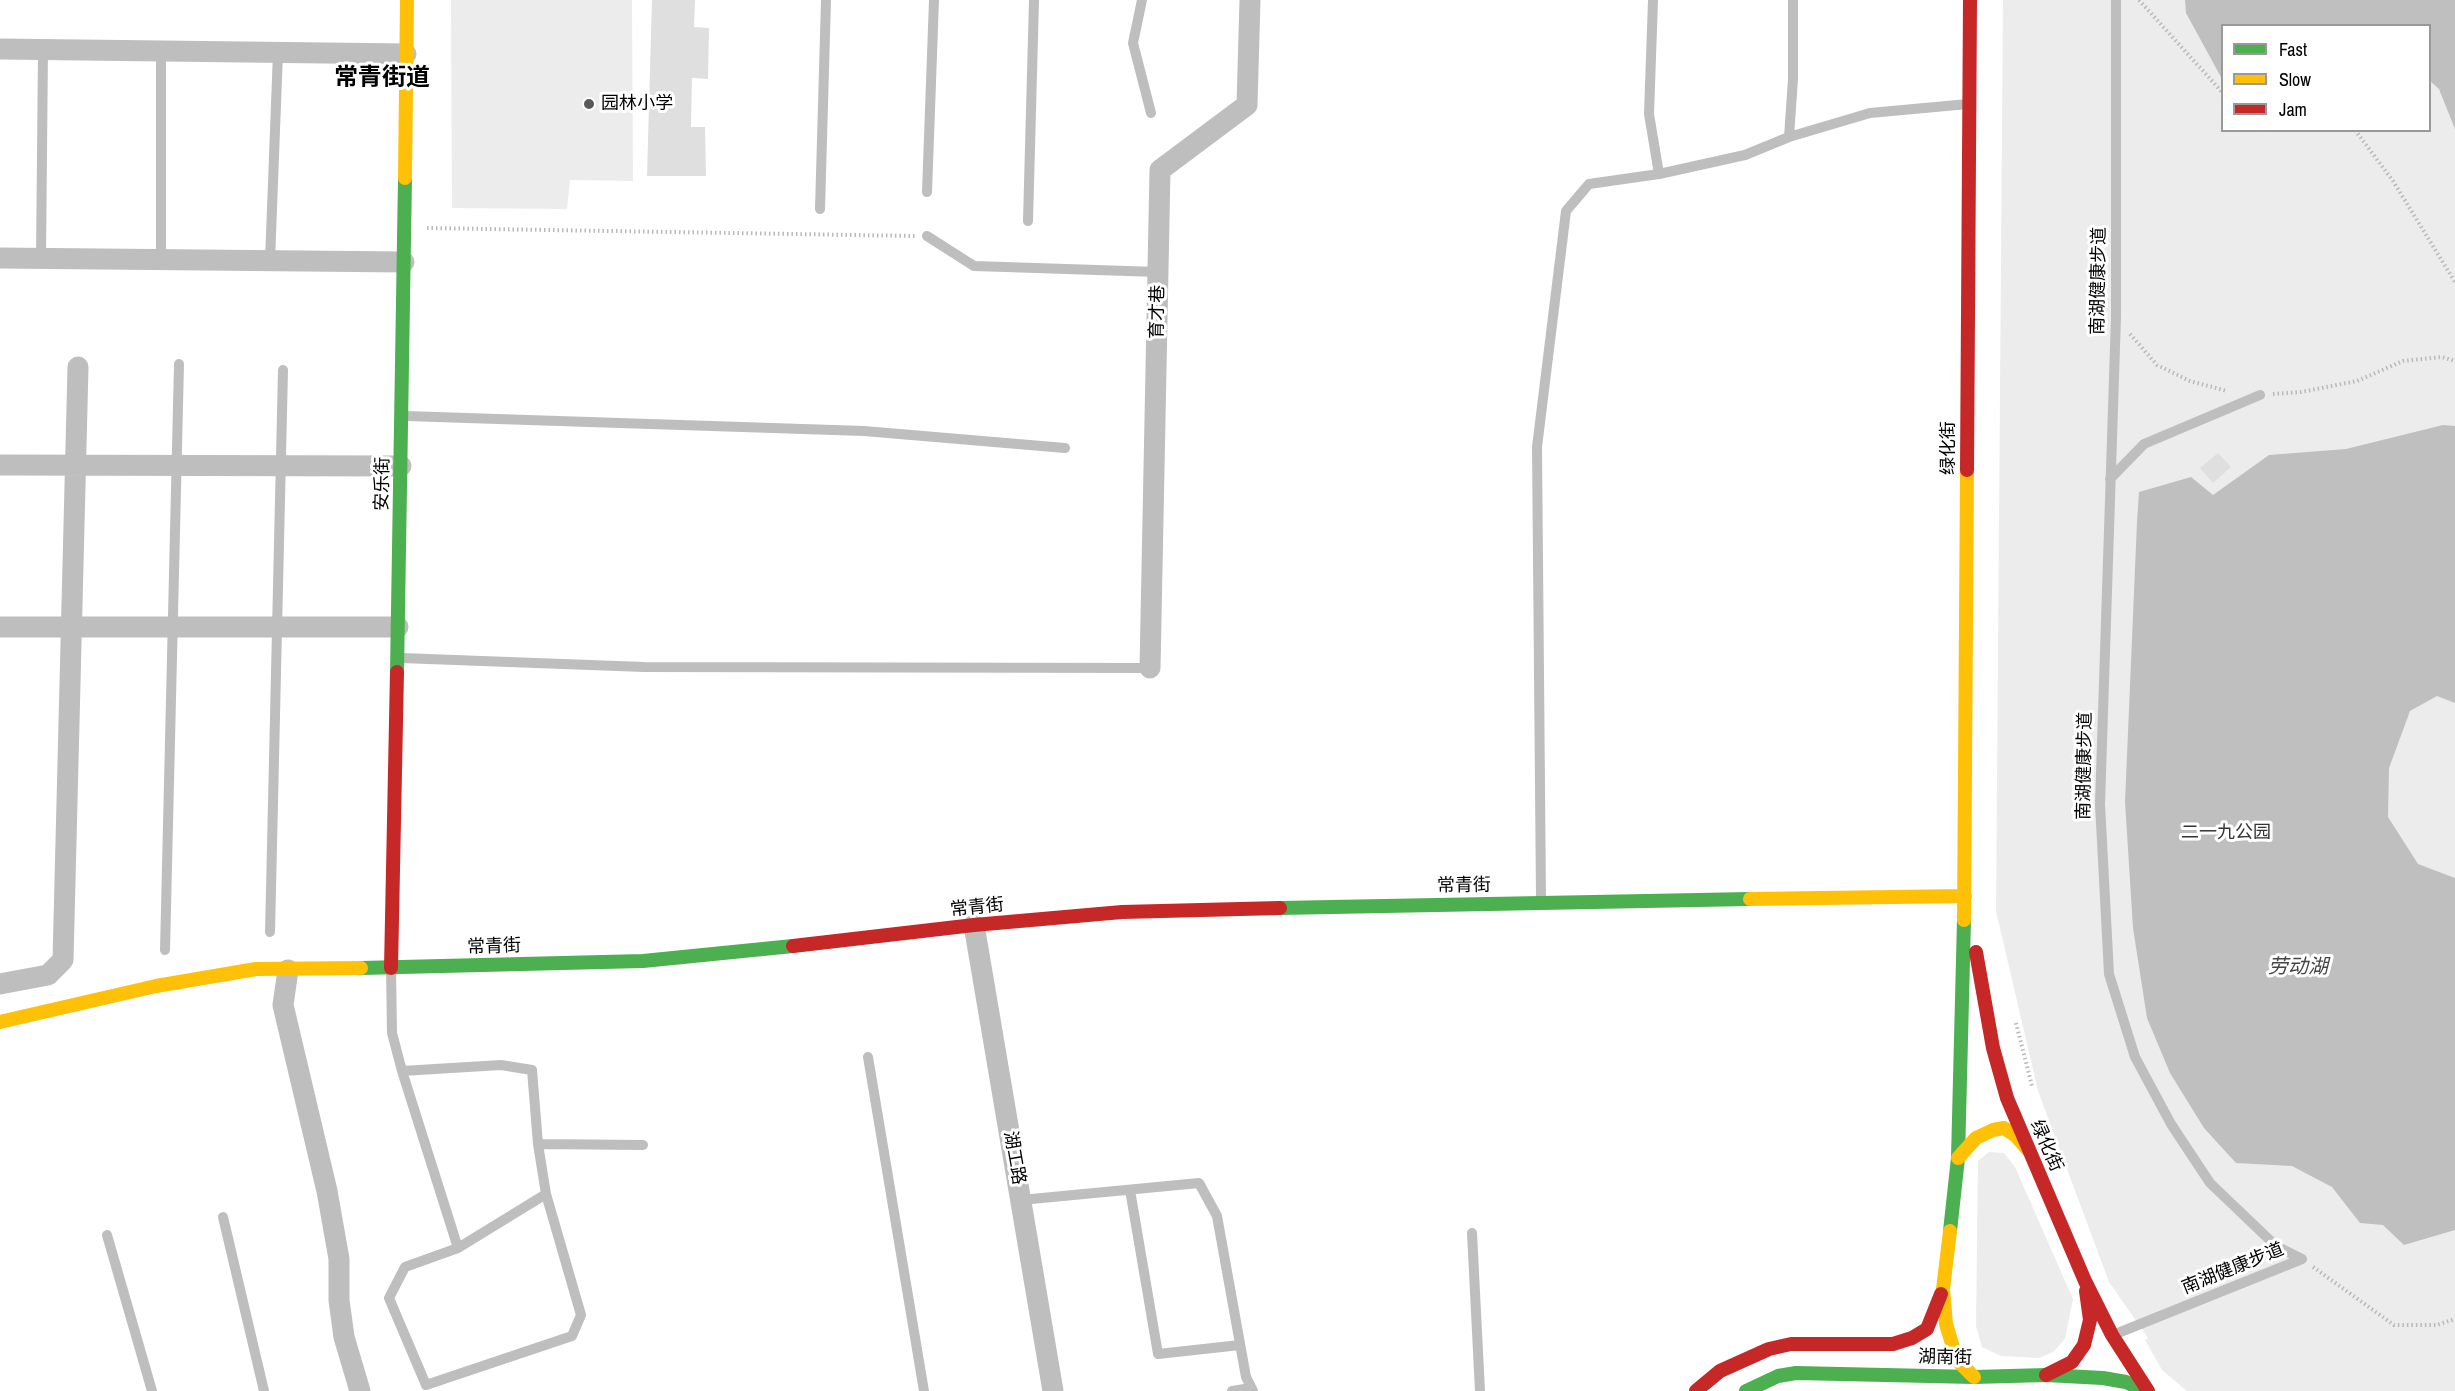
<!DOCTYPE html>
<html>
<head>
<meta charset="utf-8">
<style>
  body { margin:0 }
  #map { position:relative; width:2455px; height:1391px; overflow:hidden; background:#fff; font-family:"Archivo Narrow",sans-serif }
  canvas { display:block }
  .legend { position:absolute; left:2221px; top:24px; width:210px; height:108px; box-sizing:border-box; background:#fff; border:2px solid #999; margin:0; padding:8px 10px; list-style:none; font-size:18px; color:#000 }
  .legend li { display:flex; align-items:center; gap:12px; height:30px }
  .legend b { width:30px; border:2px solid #999 }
</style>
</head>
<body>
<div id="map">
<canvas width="2455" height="1391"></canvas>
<ul class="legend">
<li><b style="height:8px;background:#4caf50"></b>Fast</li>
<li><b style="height:8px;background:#ffc107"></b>Slow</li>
<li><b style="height:8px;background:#c62828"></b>Jam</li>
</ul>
</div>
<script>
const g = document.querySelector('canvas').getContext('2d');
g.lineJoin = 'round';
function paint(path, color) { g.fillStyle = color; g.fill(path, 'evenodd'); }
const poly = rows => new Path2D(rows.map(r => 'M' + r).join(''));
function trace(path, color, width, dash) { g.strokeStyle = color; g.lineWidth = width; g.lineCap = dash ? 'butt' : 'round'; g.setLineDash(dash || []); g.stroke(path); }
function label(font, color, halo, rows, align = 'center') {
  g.font = font + ' "Archivo Narrow","Noto Sans SC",sans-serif'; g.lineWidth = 6; g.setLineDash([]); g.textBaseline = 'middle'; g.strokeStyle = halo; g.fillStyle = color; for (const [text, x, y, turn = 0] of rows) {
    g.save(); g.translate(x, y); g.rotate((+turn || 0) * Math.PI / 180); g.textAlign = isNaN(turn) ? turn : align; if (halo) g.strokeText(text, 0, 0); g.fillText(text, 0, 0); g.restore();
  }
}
paint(poly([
  [451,0,632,0,633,181,570,180,567,209,452,208],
  [2003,0,2455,0,2455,1391,2187,1391,2162,1370,2145,1340,2148,1338,2109,1282,2038,1091,1996,911],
  [2222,26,2430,26,2430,130,2222,130],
  [1989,1152,2004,1153,2015,1167,2073,1299,2065,1339,2053,1352,2039,1358,2001,1356,1982,1347,1976,1326,1978,1161]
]), '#ececec');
paint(poly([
  [2185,0,2455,0,2455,129,2439,89,2430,81,2430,26,2222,26,2222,79,2186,13],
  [2443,425,2455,426,2455,703,2437,696,2410,711,2389,768,2388,817,2418,864,2455,878,2455,1230,2404,1245,2383,1225,2360,1223,2332,1187,2292,1166,2236,1163,2204,1128,2170,1073,2147,1018,2133,928,2125,802,2137,522,2139,492,2191,477,2213,495,2269,455,2346,449]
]), '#bfbfbf');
paint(poly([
  [652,0,695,0,694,27,709,28,708,79,692,78,691,127,705,127,706,176,647,176],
  [2218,453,2231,467,2213,483,2200,468]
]), '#dfdfdf');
trace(poly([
  [2139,0,2222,92],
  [2355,130,2393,181,2455,282],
  [427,228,915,236],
  [2130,334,2157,365,2190,381,2227,391],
  [2273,394,2301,392,2357,381,2403,361,2442,357,2455,361],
  [2016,1023,2032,1086],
  [2313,1267,2394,1325,2437,1325,2455,1319]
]), '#b9b9b9', 4, [1.5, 3]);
trace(poly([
  [1142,0,1133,43,1151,113],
  [1653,0,1649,114,1659,174],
  [1789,137,1870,113,1968,104],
  [927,192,934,0],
  [820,209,826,0],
  [1028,221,1034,0],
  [927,236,974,266,1158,272],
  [41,258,43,49],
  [161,259,161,51],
  [270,261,278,52],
  [406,416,864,431,1065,448],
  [2110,479,2144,444,2260,395],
  [401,658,644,667,1150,668],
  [1541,899,1537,447,1566,211,1589,184,1659,174,1745,155,1789,137,1793,79,1793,0],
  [270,932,283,370],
  [165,950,179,364],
  [391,969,392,1033,402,1071,458,1248],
  [868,1057,924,1391],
  [402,1071,501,1065,532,1070,538,1144,546,1194,581,1315,572,1336,426,1385,389,1298,405,1267,458,1248,546,1194],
  [538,1144,643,1145],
  [1130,1190,1158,1354,1240,1345],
  [1021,1200,1199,1183,1217,1216,1246,1377,1253,1391],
  [223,1217,264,1391],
  [1472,1233,1480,1391],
  [107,1235,152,1391],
  [2113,1335,2302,1259,2276,1246,2210,1183,2171,1124,2135,1057,2109,974,2100,804,2116,317,2116,0],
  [1232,1391,1251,1388]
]), '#bebebe', 10);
trace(poly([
  [0,49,406,54],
  [0,258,404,262],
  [0,465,401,466],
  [0,627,398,627],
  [1150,668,1160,170,1247,105,1250,0],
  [974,925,1053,1391],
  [288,970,283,1005,327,1191,339,1259,339,1300,344,1337,360,1391],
  [0,984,48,975,63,960,78,367]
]), '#bebebe', 21);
trace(poly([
  [397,672,405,178],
  [1280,908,1750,899],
  [361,968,643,961,793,946],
  [1950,1231,1958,1158,1964,920],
  [1746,1391,1778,1376,1796,1373,1974,1377,2046,1375,2103,1378,2126,1382,2145,1391]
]), '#4caf50', 14);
trace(poly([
  [405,178,407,0],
  [1750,899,1965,896],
  [1964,920,1967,470],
  [0,1022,156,986,256,969,361,968],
  [1958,1158,1976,1138,1993,1130,2004,1128,2016,1136,2027,1149],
  [1950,1231,1943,1289,1946,1324,1957,1360,1974,1377]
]), '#ffc107', 14);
trace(poly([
  [1967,470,1970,0],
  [793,946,974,925,1122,912,1280,908],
  [1976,952,1993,1048,2007,1098,2085,1281,2112,1335,2148,1391],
  [391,968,397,672],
  [2046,1375,2072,1362,2084,1345,2090,1320,2086,1291],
  [1696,1391,1720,1371,1769,1349,1791,1344,1893,1344,1912,1338,1927,1329,1941,1294]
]), '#c62828', 14);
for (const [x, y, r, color] of [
  [589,104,6,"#595959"]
]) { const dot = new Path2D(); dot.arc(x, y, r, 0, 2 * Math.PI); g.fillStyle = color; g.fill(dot); trace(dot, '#fff', 2); }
label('18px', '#000', '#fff', [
  ["园林小学",601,104]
], 'left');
label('18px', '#000', '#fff', [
  ["南湖健康步道",2099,281,-89],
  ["育才巷",1158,312,-89],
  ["绿化街",1949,448,-90],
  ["安乐街",383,484,-89],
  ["南湖健康步道",2085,766,-89],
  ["常青街",1464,886,-1],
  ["常青街",977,908,-6],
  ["常青街",494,947,-2],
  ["绿化街",2046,1146,66],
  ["湖工路",1014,1158,80],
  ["南湖健康步道",2233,1269,-22],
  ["湖南街",1945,1358,1]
]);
label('18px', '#333', '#fff', [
  ["二一九公园",2226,833]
]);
label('italic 20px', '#444', '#fff', [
  ["劳动湖",2298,968]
]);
label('bold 24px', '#000', '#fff', [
  ["常青街道",382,79]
]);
</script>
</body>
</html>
